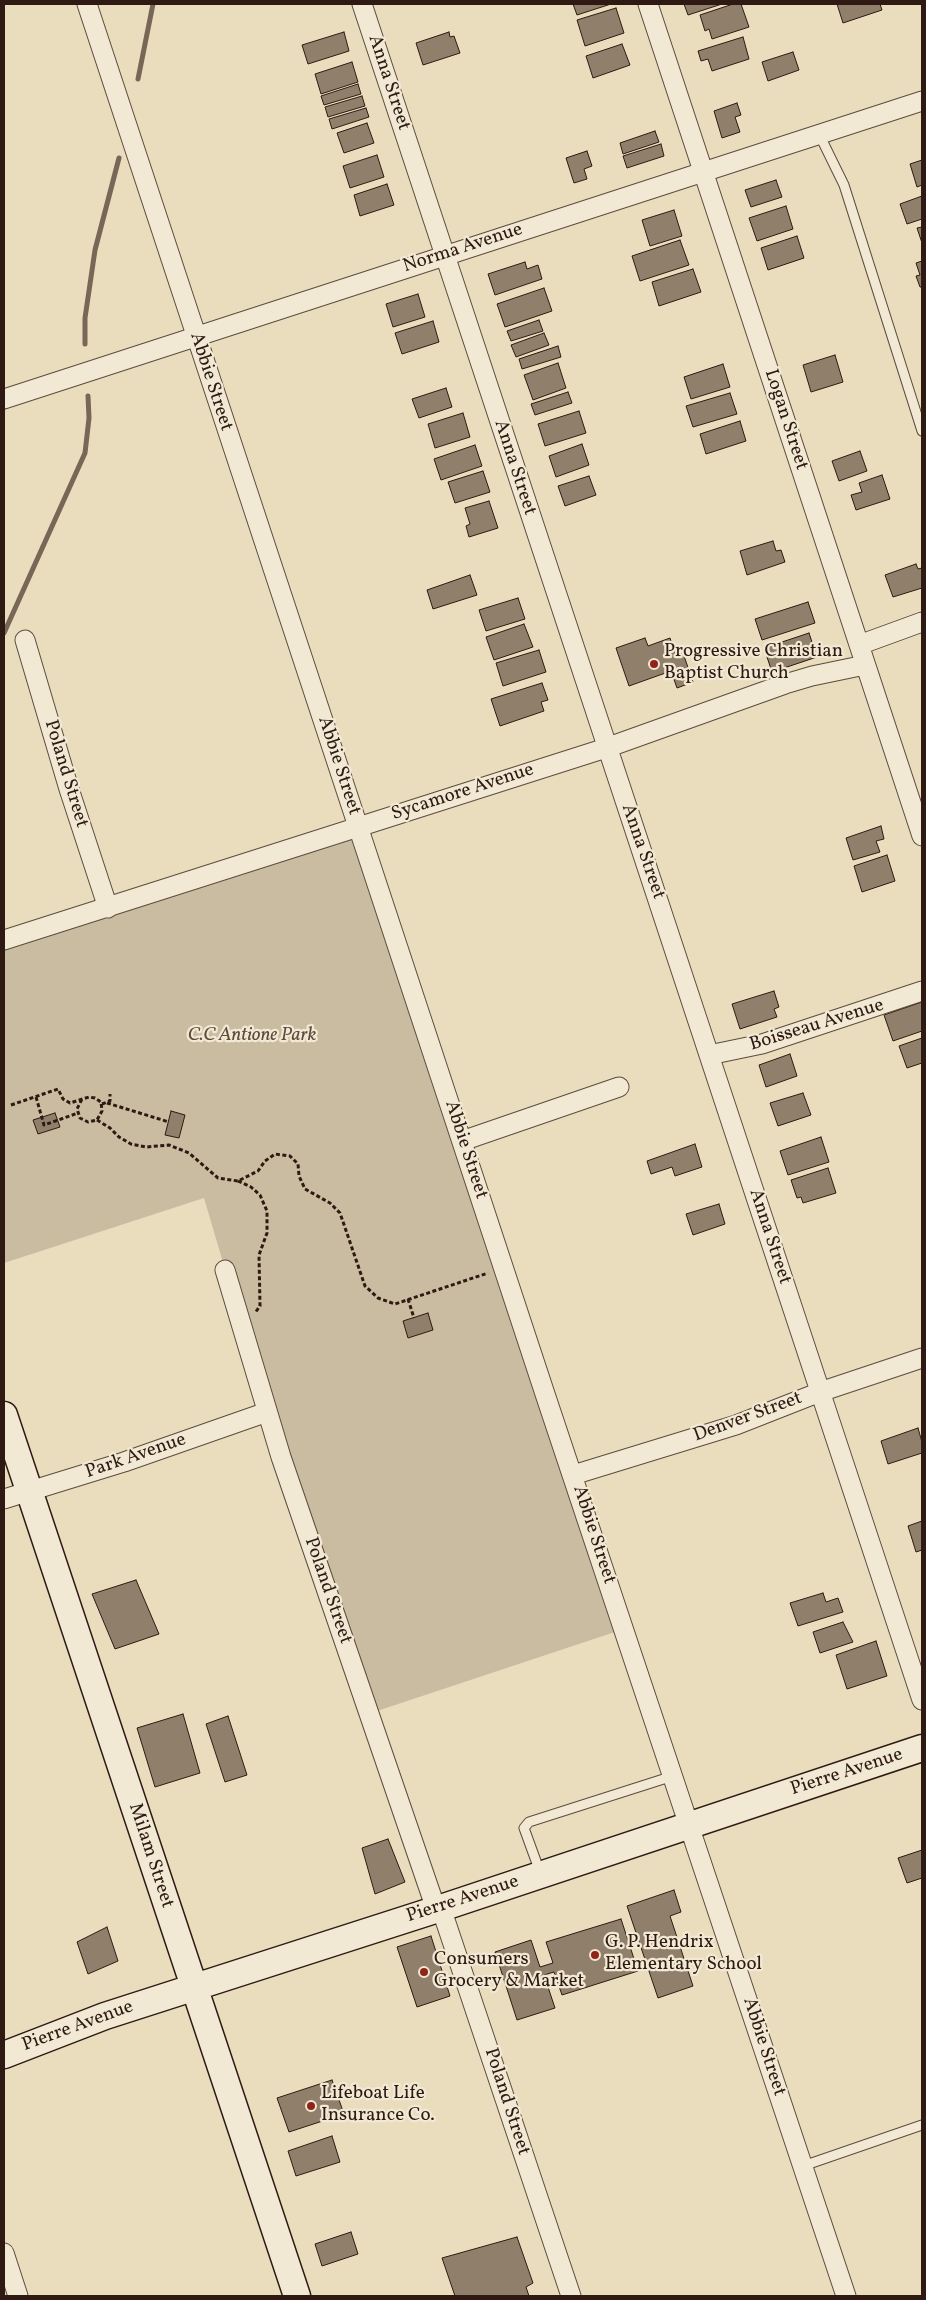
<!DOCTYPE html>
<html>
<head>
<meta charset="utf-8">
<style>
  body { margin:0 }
  #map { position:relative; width:926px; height:2300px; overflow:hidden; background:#eaddbd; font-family:Vollkorn,serif }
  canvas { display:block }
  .frame { position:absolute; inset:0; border:5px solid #2e1a12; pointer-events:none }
</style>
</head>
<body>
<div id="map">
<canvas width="926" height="2300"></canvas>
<div class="frame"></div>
</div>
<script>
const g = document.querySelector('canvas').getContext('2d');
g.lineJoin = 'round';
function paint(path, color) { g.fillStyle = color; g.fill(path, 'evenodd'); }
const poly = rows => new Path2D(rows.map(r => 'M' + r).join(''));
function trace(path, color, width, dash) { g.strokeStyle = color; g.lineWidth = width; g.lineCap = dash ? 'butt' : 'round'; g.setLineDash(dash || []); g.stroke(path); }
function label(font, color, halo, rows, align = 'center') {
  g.font = font + ' Vollkorn,serif'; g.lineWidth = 4.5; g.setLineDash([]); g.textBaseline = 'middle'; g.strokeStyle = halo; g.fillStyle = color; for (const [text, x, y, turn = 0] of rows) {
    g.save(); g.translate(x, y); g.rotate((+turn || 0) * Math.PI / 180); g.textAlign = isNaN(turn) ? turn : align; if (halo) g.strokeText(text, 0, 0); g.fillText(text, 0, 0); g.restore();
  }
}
paint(poly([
  [359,826,624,1629,368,1714,267,1412,204,1198,4,1263,4,940]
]), '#cabca0');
trace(poly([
  [138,79,153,4],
  [85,344,85,318,95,250,119,158],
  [4,633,85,453,89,418,88,396]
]), '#786756', 5);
const building = poly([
  [573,4,611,4,577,15,573,4],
  [684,4,722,4,688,15,684,4],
  [733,4,741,4,749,27,712,39,709,29,705,31,700,15,733,4],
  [837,4,880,4,882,10,843,23,837,4],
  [616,8,624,33,585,46,577,20,616,8],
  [344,32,349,51,308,64,302,45,344,32],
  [449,32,450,37,454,36,460,53,423,65,416,43,449,32],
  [743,37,749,59,712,71,708,59,701,61,698,51,743,37],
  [622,44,630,65,593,78,586,56,622,44],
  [793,52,799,70,768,81,762,62,793,52],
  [352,62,358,82,321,94,315,74,352,62],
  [358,84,361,94,324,105,321,96,358,84],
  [362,96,365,106,328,117,325,107,362,96],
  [737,103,741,115,735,117,740,132,722,138,714,111,737,103],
  [366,108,369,117,332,129,329,119,366,108],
  [367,123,374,143,344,153,337,133,367,123],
  [655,131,659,142,623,154,620,143,655,131],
  [661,144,664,156,627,168,623,156,661,144],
  [587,151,592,166,584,169,587,179,574,183,566,158,587,151],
  [377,155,384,177,350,188,343,166,377,155],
  [922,160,922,185,917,187,910,164,922,160],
  [776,180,782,197,751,207,745,190,776,180],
  [387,184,394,205,360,216,354,195,387,184],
  [922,196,922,219,907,224,900,204,922,196],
  [786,206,793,229,757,241,749,218,786,206],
  [674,210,682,236,650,246,642,220,674,210],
  [922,227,922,243,917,228,922,227],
  [797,236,804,258,768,270,761,248,797,236],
  [680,240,689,265,640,281,632,256,680,240],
  [922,261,922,287,920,287,916,276,920,275,916,263,922,261],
  [525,262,527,269,538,265,542,279,495,295,488,274,525,262],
  [693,269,701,292,659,306,652,282,693,269],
  [544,288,552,311,505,327,497,304,544,288],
  [418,294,425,317,393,327,386,304,418,294],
  [539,320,543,331,511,341,507,331,539,320],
  [433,321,439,342,402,354,395,333,433,321],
  [544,333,549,345,516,357,511,345,544,333],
  [558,346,561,357,522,369,519,359,558,346],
  [835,355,843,382,811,392,803,365,835,355],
  [558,363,566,388,533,400,524,375,558,363],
  [723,364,730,387,691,399,684,377,723,364],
  [446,388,452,407,419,418,412,399,446,388],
  [568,392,572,403,535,415,531,404,568,392],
  [730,393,737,414,693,427,686,406,730,393],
  [579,411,586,433,545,446,538,424,579,411],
  [463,413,470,437,435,448,428,424,463,413],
  [740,421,746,441,706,454,700,434,740,421],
  [582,444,589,465,556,477,549,456,582,444],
  [475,445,482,466,441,480,434,459,475,445],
  [860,451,867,471,839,481,832,461,860,451],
  [483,471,490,492,455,503,448,482,483,471],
  [882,475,890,499,856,510,851,495,862,492,859,483,882,475],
  [589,476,596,495,565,506,558,486,589,476],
  [489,501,498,528,469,537,466,526,470,524,465,508,489,501],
  [773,541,776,551,781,550,785,562,747,575,740,551,773,541],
  [916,564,918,569,922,568,922,588,893,597,885,575,916,564],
  [470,575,477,595,433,609,427,590,470,575],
  [518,598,525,619,486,631,479,610,518,598],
  [808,602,815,623,762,640,755,619,808,602],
  [524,624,533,647,494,660,486,637,524,624],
  [809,633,817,657,772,672,764,648,809,633],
  [645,638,648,646,670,638,676,656,683,653,693,682,677,688,671,671,629,686,616,648,645,638],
  [539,650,546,672,503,686,496,663,539,650],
  [542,683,548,700,541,702,544,711,500,726,491,699,542,683],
  [881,826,884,839,876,841,880,852,853,860,846,838,881,826],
  [887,855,895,881,862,892,854,866,887,855],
  [774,991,779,1007,774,1009,777,1017,740,1029,732,1004,774,991],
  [922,1002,922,1031,893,1041,884,1015,922,1002],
  [922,1038,922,1063,907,1068,899,1046,922,1038],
  [790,1054,797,1076,766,1087,759,1065,790,1054],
  [803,1093,811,1115,778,1126,770,1103,803,1093],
  [171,1111,185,1115,179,1138,165,1135,171,1111],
  [55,1113,60,1127,38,1134,33,1120,55,1113],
  [821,1137,829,1162,788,1175,780,1151,821,1137],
  [695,1144,702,1167,675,1176,672,1167,651,1174,647,1161,695,1144],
  [828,1168,836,1193,803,1203,801,1197,797,1198,791,1180,828,1168],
  [719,1204,725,1224,693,1235,686,1214,719,1204],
  [428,1313,433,1330,408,1338,403,1321,428,1313],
  [918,1428,922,1442,922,1453,888,1464,881,1441,918,1428],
  [922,1521,922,1550,916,1552,908,1526,922,1521],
  [136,1580,159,1634,115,1649,92,1594,136,1580],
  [823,1593,826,1602,838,1598,843,1612,798,1626,790,1603,823,1593],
  [843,1622,853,1642,820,1653,813,1632,843,1622],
  [876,1641,887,1676,847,1689,836,1655,876,1641],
  [183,1714,200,1773,155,1787,137,1728,183,1714],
  [228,1716,247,1775,225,1782,206,1724,228,1716],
  [388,1839,405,1882,375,1894,362,1848,388,1839],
  [922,1850,922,1878,907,1883,898,1858,922,1850],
  [674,1890,681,1912,670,1916,693,1986,658,1998,627,1906,674,1890],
  [621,1919,638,1971,562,1995,554,1972,544,1975,555,2008,517,2020,495,1952,531,1940,540,1967,553,1963,546,1942,621,1919],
  [107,1927,118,1961,88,1974,77,1942,107,1927],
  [431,1936,450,1996,417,2007,397,1947,431,1936],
  [332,2080,344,2114,289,2132,277,2098,332,2080],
  [332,2136,340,2162,296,2176,288,2151,332,2136],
  [351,2232,358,2254,322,2266,315,2244,351,2232],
  [517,2237,533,2283,526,2287,529,2296,455,2296,442,2258,517,2237]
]);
paint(building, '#907f6b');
trace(building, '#2e1a12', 1);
const lane = poly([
  [819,134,844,185,922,431],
  [540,1872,524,1828,529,1822,673,1776],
  [803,2166,922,2125]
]);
const street = poly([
  [87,4,546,1397,846,2296],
  [362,4,922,1700],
  [648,4,922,836],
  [4,399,922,101],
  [25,640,69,789,108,908],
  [859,645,922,622],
  [4,940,606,748,785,684,812,676,865,665],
  [709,1055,762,1044,922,991],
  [462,1141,619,1087],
  [225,1270,281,1457,436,1909],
  [573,1475,736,1425,820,1392,922,1358],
  [4,1499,124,1462,267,1412],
  [441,1908,571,2296],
  [4,2253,18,2296]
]);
const secondary = poly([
  [4,1415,297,2296],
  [4,2055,105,2016,441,1908,922,1748]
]);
trace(lane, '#5d4b3d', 11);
trace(street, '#5d4b3d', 21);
trace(secondary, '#2e1a12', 29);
trace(poly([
  [36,1097,44,1125,78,1113],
  [107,1103,169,1122],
  [102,1104,110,1101,110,1094],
  [11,1105,58,1089,63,1099,70,1103,89,1097,95,1098,101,1102,102,1111,97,1120,88,1122,80,1118,77,1109,82,1099],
  [97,1120,110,1128,119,1137,131,1144,146,1147,169,1145,189,1153,218,1178,238,1181,258,1171,265,1161,275,1154,290,1156,298,1164,299,1176,305,1189,330,1203,340,1213,365,1286,378,1298,395,1304,488,1273],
  [238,1181,251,1187,260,1195,267,1211,267,1233,259,1255,260,1306,255,1313],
  [408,1299,414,1318]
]), '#2e1a12', 3, [4, 2.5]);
trace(lane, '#f1e9d4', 9);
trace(street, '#f1e9d4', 19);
trace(secondary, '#f1e9d4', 26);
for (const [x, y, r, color] of [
  [654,664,5,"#8f2418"],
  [595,1955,5,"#8f2418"],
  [424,1972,5,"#8f2418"],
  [311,2106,5,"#8f2418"]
]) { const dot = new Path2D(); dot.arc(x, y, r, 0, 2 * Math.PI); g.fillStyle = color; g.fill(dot); trace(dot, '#f1e9d4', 2); }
label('19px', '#2e1a12', '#f1e9d4', [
  ["Anna Street",388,83,72],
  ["Norma Avenue",463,249,-18],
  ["Abbie Street",210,382,72],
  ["Logan Street",785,420,72],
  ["Anna Street",514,468,72],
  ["Abbie Street",338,766,72],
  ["Poland Street",65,774,73],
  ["Sycamore Avenue",463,793,-18],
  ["Anna Street",642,852,71],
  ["Boisseau Avenue",817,1026,-17],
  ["Abbie Street",465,1150,72],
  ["Anna Street",769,1237,72],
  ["Denver Street",748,1418,-20],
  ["Park Avenue",136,1457,-19],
  ["Abbie Street",593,1535,72],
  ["Poland Street",327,1591,71],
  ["Pierre Avenue",847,1773,-18],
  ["Milam Street",150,1856,72],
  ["Pierre Avenue",463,1900,-18],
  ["Pierre Avenue",78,2027,-20],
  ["Abbie Street",763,2047,72],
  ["Poland Street",506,2102,72]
]);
label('19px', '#2e1a12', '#f1e9d4', [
  ["Progressive Christian",664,653],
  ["Baptist Church",664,675],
  ["G. P. Hendrix",605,1944],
  ["Elementary School",605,1966],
  ["Consumers",434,1961],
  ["Grocery & Market",434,1983],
  ["Lifeboat Life",321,2095],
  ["Insurance Co.",321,2117]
], 'left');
label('italic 19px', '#5d4b3d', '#f1e9d4', [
  ["C.C Antione Park",252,1037]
]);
</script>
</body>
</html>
